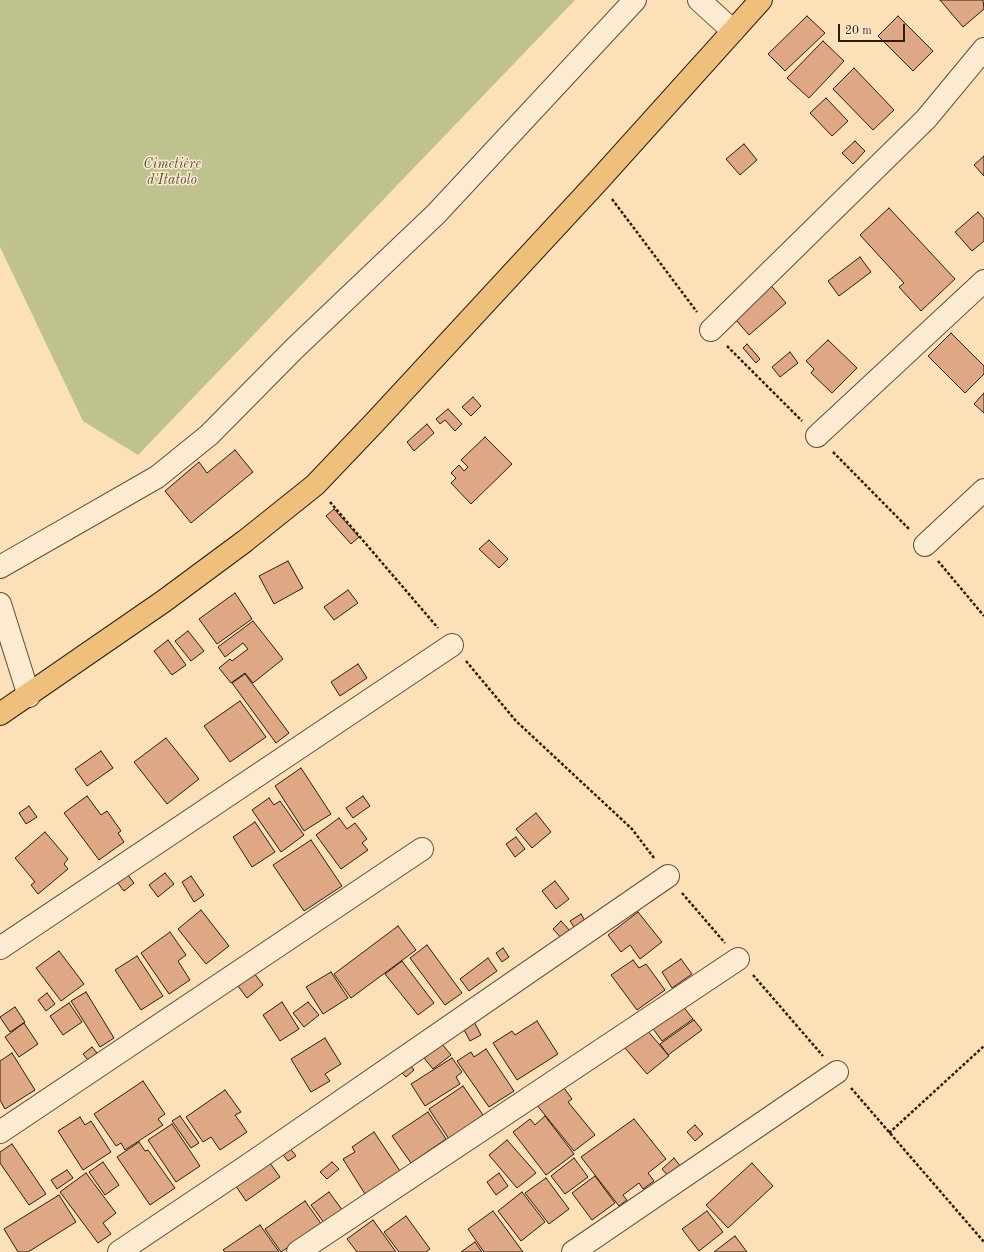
<!DOCTYPE html>
<html>
<head>
<meta charset="utf-8">
<style>
  body { margin:0 }
  #map { position:relative; width:984px; height:1252px; overflow:hidden; background:#fbe0b8; font-family:"Old Standard TT",serif }
  canvas { display:block }
  .scale { position:absolute; left:838px; top:24px; width:67px; height:18px; box-sizing:border-box; border:2px solid #2d1d0f; border-top:0; padding-left:5px; font-size:12px; line-height:14px; white-space:nowrap; color:#2d1d0f; -webkit-text-stroke:3px #fcebd1; paint-order:stroke }
</style>
</head>
<body>
<div id="map">
<canvas width="984" height="1252"></canvas>
<div class="scale">20 m</div>
</div>
<script>
const g = document.querySelector('canvas').getContext('2d');
g.lineJoin = 'round';
function paint(path, color) { g.fillStyle = color; g.fill(path, 'evenodd'); }
const poly = rows => new Path2D(rows.map(r => 'M' + r).join(''));
function trace(path, color, width, dash) { g.strokeStyle = color; g.lineWidth = width; g.lineCap = dash ? 'butt' : 'round'; g.setLineDash(dash || []); g.stroke(path); }
function label(font, color, halo, rows, align = 'center') {
  g.font = font + ' "Old Standard TT",serif'; g.lineWidth = 3; g.setLineDash([]); g.textBaseline = 'middle'; g.strokeStyle = halo; g.fillStyle = color; for (const [text, x, y, turn = 0] of rows) {
    g.save(); g.translate(x, y); g.rotate((+turn || 0) * Math.PI / 180); g.textAlign = isNaN(turn) ? turn : align; if (halo) g.strokeText(text, 0, 0); g.fillText(text, 0, 0); g.restore();
  }
}
paint(poly([
  [0,0,575,0,138,455,83,421,0,247]
]), '#bfc28e');
const building = poly([
  [940,0,983,0,984,9,963,27,940,0],
  [807,16,825,33,785,71,768,54,807,16],
  [898,16,933,51,913,71,878,36,898,16],
  [823,41,844,61,809,98,787,78,823,41],
  [854,68,894,110,873,130,833,89,854,68],
  [826,98,848,121,832,136,810,113,826,98],
  [855,141,865,151,853,164,842,153,855,141],
  [744,144,757,160,740,175,726,159,744,144],
  [984,156,984,176,974,165,984,156],
  [889,208,955,279,921,311,899,287,904,283,860,235,889,208],
  [978,212,984,219,984,241,972,251,955,232,978,212],
  [860,257,871,272,839,296,828,281,860,257],
  [767,281,786,303,749,335,730,313,767,281],
  [951,333,984,366,984,374,965,393,928,356,951,333],
  [828,340,857,368,832,393,811,373,814,369,806,361,828,340],
  [747,344,760,359,756,363,743,348,747,344],
  [790,352,798,363,780,377,772,367,790,352],
  [984,393,984,413,974,404,984,393],
  [473,397,481,406,471,416,462,407,473,397],
  [448,409,462,424,455,431,445,420,440,424,436,419,448,409],
  [427,424,434,433,414,451,407,442,427,424],
  [485,437,512,464,471,504,451,483,456,478,451,473,459,465,464,471,468,467,461,460,485,437],
  [235,450,253,472,191,523,165,491,199,462,207,473,235,450],
  [334,509,359,537,351,544,326,516,334,509],
  [489,540,508,559,499,568,479,549,489,540],
  [288,561,303,588,274,604,259,576,288,561],
  [348,590,358,603,334,620,324,607,348,590],
  [235,593,252,619,217,644,199,619,235,593],
  [253,621,283,659,253,683,245,673,231,683,219,668,230,659,232,661,248,649,243,643,225,657,218,647,253,621],
  [188,631,204,651,191,661,175,641,188,631],
  [168,640,186,665,172,675,154,651,168,640],
  [358,664,367,678,340,696,331,682,358,664],
  [245,674,289,733,276,743,232,683,245,674],
  [240,701,266,737,230,762,204,726,240,701],
  [166,738,199,779,167,804,134,762,166,738],
  [101,751,113,768,87,786,75,769,101,751],
  [301,768,331,814,304,831,275,786,301,768],
  [87,796,101,815,107,811,121,831,118,833,124,842,99,860,64,813,87,796],
  [363,796,370,806,353,818,346,808,363,796],
  [269,798,274,805,280,801,304,835,281,852,252,810,269,798],
  [29,806,37,817,26,824,19,813,29,806],
  [536,813,551,832,532,848,516,829,536,813],
  [339,818,347,829,355,823,367,839,362,843,368,850,341,869,316,835,339,818],
  [255,822,275,852,252,867,233,837,255,822],
  [45,832,68,859,64,864,68,869,38,894,31,885,35,882,15,858,45,832],
  [516,837,525,849,515,857,506,844,516,837],
  [311,840,342,886,304,911,273,865,311,840],
  [165,873,174,884,158,897,149,885,165,873],
  [127,874,134,883,124,891,117,882,127,874],
  [191,876,204,895,194,902,182,882,191,876],
  [555,881,569,899,556,909,542,891,555,881],
  [201,910,229,946,206,964,178,929,201,910],
  [638,912,662,942,640,959,630,945,621,952,608,935,638,912],
  [581,914,587,924,576,930,570,921,581,914],
  [561,921,571,932,563,940,553,929,561,921],
  [398,926,416,950,351,998,334,974,398,926],
  [170,932,186,955,178,961,190,980,169,994,141,953,170,932],
  [427,945,462,993,445,1005,410,958,427,945],
  [503,948,509,957,502,962,496,953,503,948],
  [59,951,84,984,61,1001,36,968,59,951],
  [137,956,163,996,141,1010,115,970,137,956],
  [488,958,497,971,469,991,460,979,488,958],
  [681,959,692,974,672,988,662,972,681,959],
  [633,960,639,968,646,964,665,990,637,1010,611,975,633,960],
  [402,961,434,1003,418,1015,385,974,402,961],
  [331,972,348,998,323,1014,306,987,331,972],
  [254,973,263,985,247,998,238,986,254,973],
  [86,992,114,1038,100,1047,71,1001,86,992],
  [47,993,55,1004,46,1011,38,1000,47,993],
  [282,1002,299,1029,280,1041,263,1015,282,1002],
  [308,1002,319,1015,304,1027,293,1013,308,1002],
  [69,1003,82,1022,63,1035,50,1016,69,1003],
  [682,1005,693,1019,662,1041,651,1026,682,1005],
  [15,1007,25,1022,10,1032,0,1017,15,1007],
  [473,1020,481,1035,470,1041,462,1026,473,1020],
  [694,1020,702,1030,668,1055,660,1044,694,1020],
  [537,1021,558,1054,517,1080,493,1043,512,1031,515,1035,537,1021],
  [24,1023,38,1044,19,1057,5,1037,24,1023],
  [647,1030,669,1056,647,1074,625,1048,647,1030],
  [325,1038,341,1064,325,1074,330,1081,311,1092,291,1059,325,1038],
  [442,1044,451,1055,433,1069,424,1058,442,1044],
  [92,1047,97,1053,88,1060,83,1054,92,1047],
  [486,1049,514,1091,489,1107,457,1061,471,1052,474,1057,486,1049],
  [12,1053,35,1090,5,1109,0,1100,0,1061,12,1053],
  [452,1058,462,1072,456,1077,460,1084,425,1106,411,1084,452,1058],
  [410,1065,414,1070,406,1077,401,1072,410,1065],
  [143,1081,165,1114,158,1119,163,1125,125,1150,121,1143,116,1146,94,1114,143,1081],
  [561,1084,572,1099,568,1102,595,1135,574,1151,536,1104,561,1084],
  [463,1086,483,1115,449,1139,429,1109,463,1086],
  [225,1090,241,1112,235,1115,247,1132,220,1150,211,1137,203,1142,186,1117,225,1090],
  [428,1112,446,1139,411,1163,392,1136,428,1112],
  [180,1116,199,1143,191,1148,172,1121,180,1116],
  [545,1116,574,1154,546,1175,513,1132,530,1119,535,1125,545,1116],
  [80,1117,85,1125,91,1121,111,1152,83,1170,58,1131,80,1117],
  [634,1119,666,1159,648,1173,654,1181,643,1189,639,1183,623,1195,627,1200,619,1206,581,1157,634,1119],
  [172,1124,200,1166,176,1182,148,1140,172,1124],
  [695,1125,703,1134,695,1141,687,1132,695,1125],
  [374,1132,400,1171,365,1194,343,1159,355,1152,352,1147,374,1132],
  [507,1140,536,1173,517,1188,489,1155,507,1140],
  [139,1142,145,1151,148,1150,175,1188,150,1205,117,1157,139,1142],
  [12,1144,46,1194,29,1205,0,1163,0,1152,12,1144],
  [289,1147,296,1156,288,1161,281,1152,289,1147],
  [574,1158,588,1177,565,1194,551,1176,574,1158],
  [674,1158,681,1167,669,1177,662,1169,674,1158],
  [267,1159,280,1177,246,1201,233,1182,267,1159],
  [103,1162,119,1185,105,1195,89,1172,103,1162],
  [332,1162,339,1169,327,1179,320,1172,332,1162],
  [752,1163,773,1186,728,1228,706,1205,752,1163],
  [67,1170,73,1178,57,1189,51,1180,67,1170],
  [86,1173,116,1213,103,1223,111,1234,98,1243,60,1192,86,1173],
  [499,1173,508,1186,496,1195,487,1182,499,1173],
  [595,1176,615,1203,592,1220,572,1193,595,1176],
  [546,1178,569,1209,549,1224,525,1193,546,1178],
  [329,1192,343,1211,325,1224,311,1205,329,1192],
  [522,1192,545,1222,521,1241,498,1211,522,1192],
  [59,1195,76,1222,28,1252,18,1252,4,1229,59,1195],
  [305,1201,322,1225,281,1252,265,1229,305,1201],
  [493,1211,523,1252,484,1252,468,1229,493,1211],
  [707,1211,723,1232,699,1251,682,1229,707,1211],
  [406,1216,430,1249,426,1252,399,1252,384,1232,406,1216],
  [373,1220,396,1252,357,1252,347,1239,373,1220],
  [260,1225,279,1252,225,1252,223,1250,260,1225],
  [735,1236,747,1252,714,1252,735,1236],
  [475,1242,482,1252,461,1252,475,1242]
]);
paint(building, '#dea885');
trace(building, '#2d1d0f', 1);
const minor = poly([
  [699,0,733,31],
  [711,330,926,119,984,49],
  [817,436,984,281],
  [925,545,984,490],
  [0,567,157,477,209,435,295,348,436,214,635,0],
  [0,604,29,696],
  [0,948,452,645],
  [0,1132,422,849],
  [119,1252,250,1164,668,876],
  [298,1252,738,959],
  [573,1252,837,1072]
]);
const highway = poly([
  [0,714,164,601,245,541,315,485,375,422,598,181,761,0]
]);
trace(minor, '#604e39', 24);
trace(highway, '#2d1d0f', 24);
trace(poly([
  [612,199,697,312],
  [727,346,802,421],
  [833,452,909,529],
  [330,502,438,628],
  [938,561,984,616],
  [466,661,516,721,632,829,654,858],
  [682,893,725,943],
  [753,975,823,1056],
  [851,1088,984,1242],
  [889,1133,984,1046]
]), '#2d1d0f', 2.5, [3, 2]);
trace(minor, '#fcebd1', 22);
trace(highway, '#eec07c', 22);
label('italic 14px', '#594f35', '#fcebd1', [
  ["Cimetière",172,164],
  ["d'Itatolo",172,180]
]);
</script>
</body>
</html>
